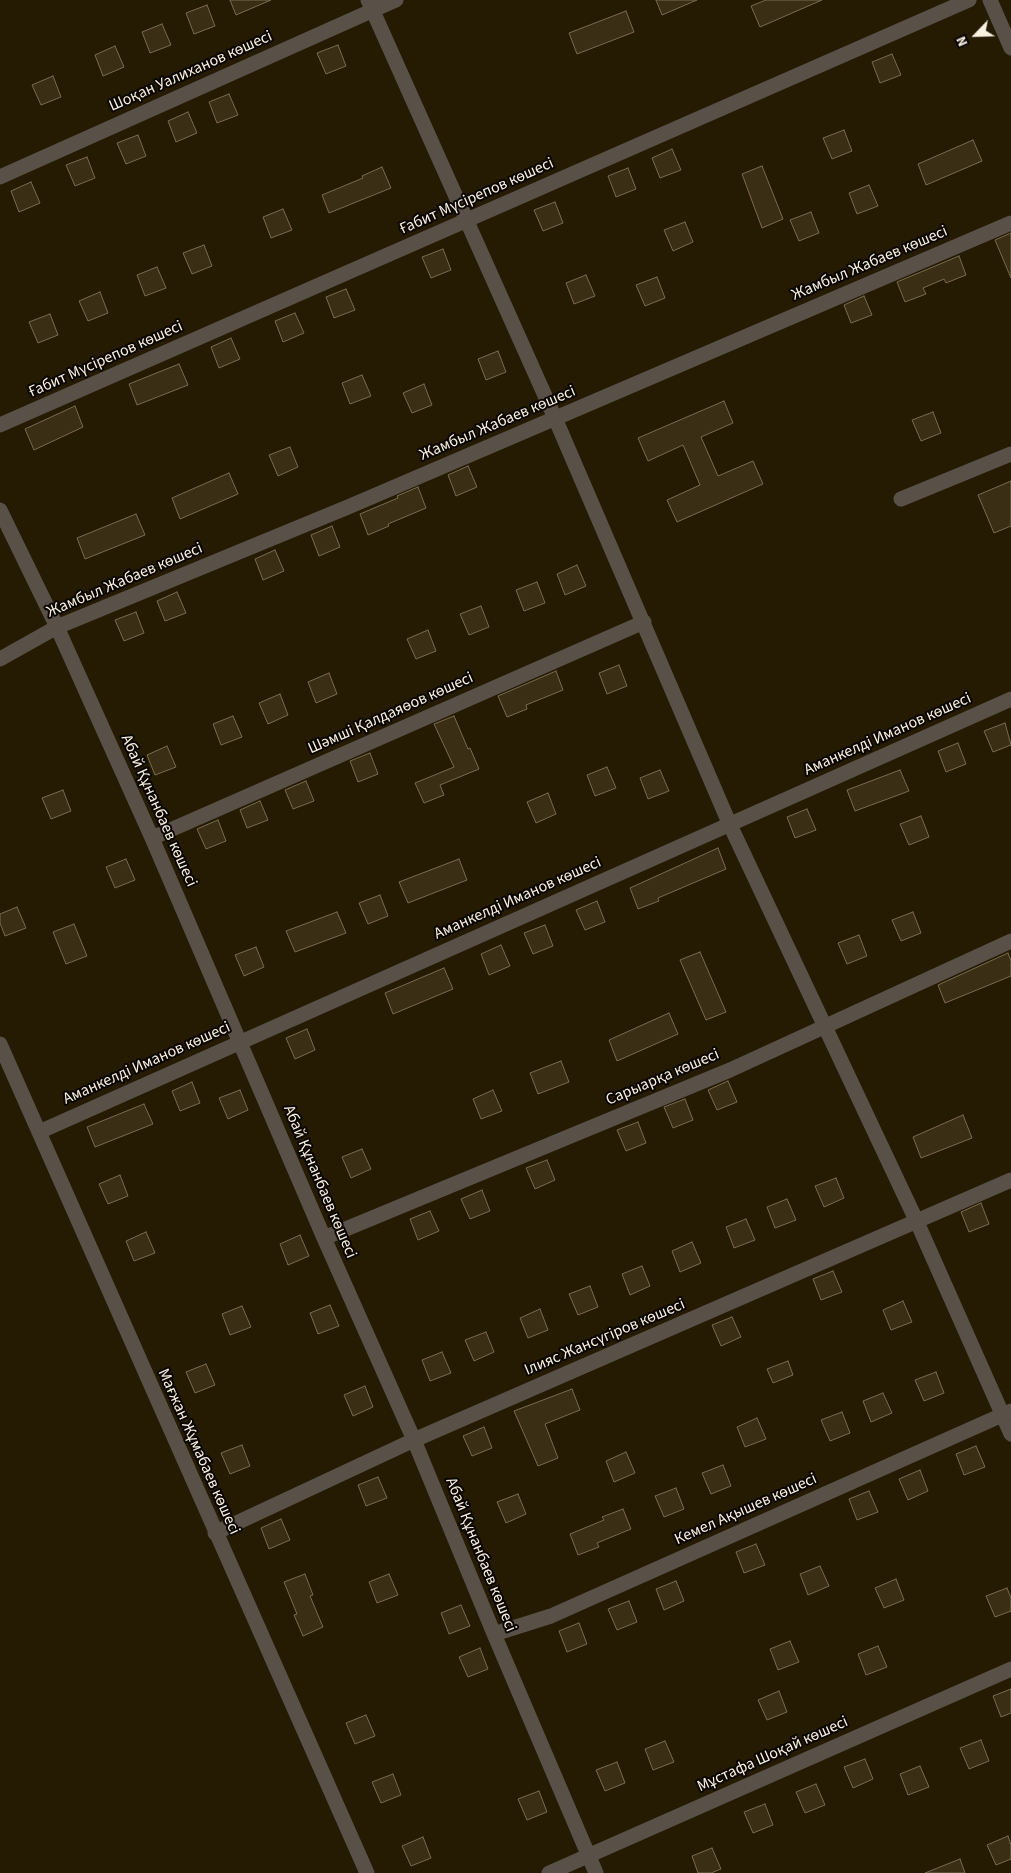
<!DOCTYPE html>
<html>
<head>
<meta charset="utf-8">
<style>
  body { margin:0 }
  #map { position:relative; width:1011px; height:1873px; overflow:hidden; background:#251a02; font-family:"Source Sans 3",sans-serif }
  canvas { display:block }
  .north { position:absolute; left:951px; top:10px; width:50px; height:50px; -webkit-text-stroke:4px #0a0601; paint-order:stroke; rotate:246deg; font-size:14px; font-weight:700; line-height:20px; text-align:center; color:#f8f0e1 }
  .north::after { content:''; display:block; margin:auto; width:18px; height:22px; background:#f8f0e1; clip-path:polygon(50% 0,100% 100%,50% 72%,0 100%) }
</style>
</head>
<body>
<div id="map">
<canvas width="1011" height="1873"></canvas>
<div class="north">N</div>
</div>
<script>
const g = document.querySelector('canvas').getContext('2d');
g.lineJoin = 'round';
function paint(path, color) { g.fillStyle = color; g.fill(path, 'evenodd'); }
const poly = rows => new Path2D(rows.map(r => 'M' + r).join(''));
function trace(path, color, width, dash) { g.strokeStyle = color; g.lineWidth = width; g.lineCap = dash ? 'butt' : 'round'; g.setLineDash(dash || []); g.stroke(path); }
function label(font, color, halo, rows, align = 'center') {
  g.font = font + ' "Source Sans 3",sans-serif'; g.lineWidth = 4; g.setLineDash([]); g.textBaseline = 'middle'; g.strokeStyle = halo; g.fillStyle = color; for (const [text, x, y, turn = 0] of rows) {
    g.save(); g.translate(x, y); g.rotate((+turn || 0) * Math.PI / 180); g.textAlign = isNaN(turn) ? turn : align; if (halo) g.strokeText(text, 0, 0); g.fillText(text, 0, 0); g.restore();
  }
}
const building = poly([
  [230,0,271,0,236,15,230,0],
  [656,0,697,0,662,15,656,0],
  [766,0,822,0,760,27,751,6,766,0],
  [207,5,215,26,194,34,186,13,207,5],
  [626,11,634,32,577,54,569,33,626,11],
  [162,24,171,45,150,53,142,32,162,24],
  [338,45,346,66,326,74,317,53,338,45],
  [115,46,124,67,103,76,95,55,115,46],
  [892,54,901,75,880,83,872,62,892,54],
  [53,76,61,97,41,105,32,85,53,76],
  [229,94,238,115,217,123,209,102,229,94],
  [188,112,197,133,176,142,168,121,188,112],
  [844,130,852,151,832,159,823,138,844,130],
  [138,135,146,156,126,164,117,143,138,135],
  [973,140,982,161,926,185,918,164,973,140],
  [672,149,681,170,660,178,652,158,672,149],
  [87,157,95,178,75,186,66,165,87,157],
  [762,166,783,219,762,228,742,174,762,166],
  [382,167,391,188,329,213,322,195,363,178,362,176,382,167],
  [628,168,636,189,616,197,608,176,628,168],
  [31,182,40,203,19,212,11,191,31,182],
  [869,185,878,206,857,214,849,193,869,185],
  [555,202,563,223,543,231,534,210,555,202],
  [283,209,292,230,271,238,263,217,283,209],
  [811,212,819,233,799,241,790,220,811,212],
  [685,222,693,242,673,251,664,230,685,222],
  [1011,233,1011,278,995,240,1011,233],
  [204,245,212,266,192,274,183,253,204,245],
  [443,249,451,270,431,278,422,257,443,249],
  [959,256,966,275,946,283,944,279,923,288,926,294,905,302,897,282,959,256],
  [157,267,166,288,145,296,137,275,157,267],
  [586,275,595,296,574,304,566,283,586,275],
  [657,277,665,298,645,306,636,285,657,277],
  [346,289,355,310,334,318,326,297,346,289],
  [100,292,108,313,88,321,79,301,100,292],
  [864,296,872,315,851,323,844,305,864,296],
  [295,313,304,333,283,342,275,321,295,313],
  [50,314,58,335,38,343,29,322,50,314],
  [231,338,240,359,219,368,211,347,231,338],
  [498,351,506,372,486,380,478,359,498,351],
  [179,364,188,385,137,405,129,384,179,364],
  [362,375,371,396,350,404,342,383,362,375],
  [424,384,432,405,412,413,403,393,424,384],
  [724,401,733,423,701,437,718,476,753,461,763,484,677,522,667,500,700,485,683,445,648,461,638,438,724,401],
  [75,406,83,427,34,450,25,429,75,406],
  [933,412,941,433,921,441,912,420,933,412],
  [290,447,298,467,278,476,269,455,290,447],
  [468,466,477,487,456,496,448,475,468,466],
  [229,473,238,494,180,519,172,498,229,473],
  [1011,481,1011,526,994,533,978,495,1011,481],
  [418,487,426,508,388,524,389,526,368,535,360,514,398,498,397,496,418,487],
  [136,514,145,535,85,559,77,538,136,514],
  [332,526,340,547,319,556,311,535,332,526],
  [275,550,284,571,263,580,255,559,275,550],
  [577,565,586,586,565,595,557,574,577,565],
  [537,582,545,603,524,611,516,590,537,582],
  [177,592,186,613,165,621,157,601,177,592],
  [481,606,489,627,469,635,460,614,481,606],
  [136,612,144,633,124,641,115,620,136,612],
  [428,630,436,651,416,659,407,639,428,630],
  [619,665,627,686,607,694,599,673,619,665],
  [556,671,563,690,526,705,527,709,507,717,498,696,556,671],
  [329,673,337,694,316,703,308,682,329,673],
  [280,694,288,715,268,724,259,703,280,694],
  [233,716,242,737,221,745,213,724,233,716],
  [454,716,468,749,470,748,479,769,440,785,444,795,424,803,415,783,454,767,434,724,454,716],
  [1005,723,1011,745,993,752,984,731,1005,723],
  [958,743,966,764,946,772,938,751,958,743],
  [167,746,176,767,155,775,147,755,167,746],
  [370,753,378,774,358,782,350,761,370,753],
  [607,767,616,788,595,796,587,775,607,767],
  [660,770,669,791,648,799,640,778,660,770],
  [900,770,909,791,855,811,847,790,900,770],
  [306,781,314,801,293,809,285,790,306,781],
  [63,790,71,811,51,819,42,798,63,790],
  [548,793,556,814,536,823,527,802,548,793],
  [260,801,268,820,247,828,240,810,260,801],
  [807,809,816,830,795,838,787,817,807,809],
  [921,816,929,837,909,845,900,824,921,816],
  [218,820,226,841,206,849,197,829,218,820],
  [718,848,726,869,658,898,659,901,638,909,630,888,718,848],
  [126,859,135,880,115,888,106,867,126,859],
  [459,859,467,880,408,903,399,882,459,859],
  [380,895,388,916,368,924,359,903,380,895],
  [597,901,605,922,585,930,576,910,597,901],
  [17,907,26,928,5,936,0,923,0,914,17,907],
  [337,912,346,933,295,952,286,931,337,912],
  [913,912,921,933,901,941,892,920,913,912],
  [74,924,87,956,66,964,53,932,74,924],
  [545,925,553,946,533,954,524,933,545,925],
  [859,935,867,956,847,964,838,943,859,935],
  [501,945,510,966,489,975,481,954,501,945],
  [256,947,264,967,244,976,235,955,256,947],
  [700,952,726,1012,706,1020,680,960,700,952],
  [1008,953,1011,961,1011,976,945,1003,938,985,1008,953],
  [444,968,453,989,393,1014,385,993,444,968],
  [669,1013,678,1034,617,1061,609,1040,669,1013],
  [307,1029,315,1050,295,1059,286,1038,307,1029],
  [561,1061,569,1082,538,1094,530,1073,561,1061],
  [728,1081,737,1102,717,1110,708,1090,728,1081],
  [192,1082,200,1103,180,1111,172,1091,192,1082],
  [240,1090,248,1110,228,1119,219,1098,240,1090],
  [493,1090,502,1111,481,1119,473,1099,493,1090],
  [685,1099,693,1120,673,1128,664,1107,685,1099],
  [144,1104,153,1124,95,1147,87,1127,144,1104],
  [963,1115,972,1138,921,1158,913,1137,963,1115],
  [638,1122,646,1143,626,1151,617,1130,638,1122],
  [362,1149,371,1169,351,1178,342,1157,362,1149],
  [547,1160,555,1180,535,1189,526,1168,547,1160],
  [120,1175,128,1196,108,1204,99,1184,120,1175],
  [836,1178,844,1198,824,1207,815,1186,836,1178],
  [482,1190,490,1211,470,1219,461,1199,482,1190],
  [787,1199,796,1220,775,1228,767,1207,787,1199],
  [981,1203,989,1224,969,1232,961,1212,981,1203],
  [430,1211,439,1231,418,1240,410,1219,430,1211],
  [746,1219,755,1240,734,1248,726,1227,746,1219],
  [146,1232,155,1253,134,1261,126,1241,146,1232],
  [300,1235,309,1256,288,1265,280,1244,300,1235],
  [692,1242,701,1263,680,1272,672,1251,692,1242],
  [642,1266,650,1286,630,1295,622,1274,642,1266],
  [833,1271,842,1292,821,1300,813,1279,833,1271],
  [590,1286,598,1307,578,1315,569,1294,590,1286],
  [903,1301,912,1322,891,1330,883,1310,903,1301],
  [330,1305,339,1326,318,1334,310,1313,330,1305],
  [242,1306,251,1327,230,1335,222,1314,242,1306],
  [540,1309,548,1330,528,1338,520,1318,540,1309],
  [732,1317,741,1337,721,1346,712,1325,732,1317],
  [486,1332,494,1352,474,1361,465,1340,486,1332],
  [442,1352,451,1373,430,1381,422,1360,442,1352],
  [788,1361,793,1375,773,1383,767,1369,788,1361],
  [206,1364,215,1385,195,1393,186,1372,206,1364],
  [936,1372,944,1393,924,1401,915,1380,936,1372],
  [365,1386,373,1407,353,1416,344,1395,365,1386],
  [572,1389,580,1410,545,1424,558,1458,538,1466,514,1411,572,1389],
  [883,1393,892,1413,871,1422,863,1401,883,1393],
  [842,1412,850,1433,830,1441,821,1420,842,1412],
  [757,1418,766,1439,745,1447,737,1427,757,1418],
  [484,1427,492,1448,472,1456,463,1436,484,1427],
  [242,1445,250,1466,230,1474,221,1453,242,1445],
  [976,1446,985,1467,964,1475,956,1454,976,1446],
  [626,1452,635,1473,614,1482,606,1461,626,1452],
  [723,1465,731,1486,711,1494,702,1473,723,1465],
  [920,1470,928,1491,908,1500,899,1479,920,1470],
  [378,1477,387,1498,366,1506,358,1485,378,1477],
  [676,1488,684,1509,664,1517,655,1496,676,1488],
  [869,1491,878,1512,857,1520,849,1499,869,1491],
  [518,1494,526,1514,506,1523,497,1502,518,1494],
  [623,1509,631,1529,597,1543,599,1547,578,1555,570,1534,604,1520,602,1517,623,1509],
  [281,1519,290,1540,269,1549,261,1528,281,1519],
  [756,1544,765,1565,744,1573,736,1552,756,1544],
  [820,1566,829,1586,808,1595,800,1574,820,1566],
  [305,1574,313,1595,310,1596,323,1627,303,1636,294,1615,297,1614,284,1582,305,1574],
  [389,1574,398,1595,377,1603,369,1582,389,1574],
  [896,1579,904,1600,884,1608,875,1588,896,1579],
  [676,1581,684,1601,664,1610,656,1589,676,1581],
  [1007,1588,1011,1598,1011,1611,995,1617,986,1596,1007,1588],
  [629,1601,637,1622,617,1630,608,1609,629,1601],
  [461,1605,470,1626,449,1634,441,1613,461,1605],
  [579,1623,587,1644,567,1652,559,1631,579,1623],
  [790,1641,799,1662,778,1670,770,1649,790,1641],
  [878,1646,887,1667,866,1675,858,1654,878,1646],
  [480,1648,488,1669,468,1677,459,1657,480,1648],
  [1011,1689,1011,1713,1001,1717,993,1696,1011,1689],
  [779,1691,787,1712,767,1720,758,1700,779,1691],
  [366,1715,375,1736,355,1744,346,1723,366,1715],
  [981,1740,989,1761,969,1769,960,1748,981,1740],
  [665,1741,674,1762,653,1770,645,1749,665,1741],
  [865,1759,873,1779,853,1788,844,1767,865,1759],
  [617,1762,625,1783,605,1791,596,1770,617,1762],
  [920,1766,929,1787,908,1795,900,1774,920,1766],
  [393,1774,401,1795,381,1803,372,1782,393,1774],
  [816,1784,825,1805,805,1813,796,1792,816,1784],
  [539,1791,547,1812,527,1820,518,1799,539,1791],
  [765,1804,773,1825,753,1833,744,1812,765,1804],
  [1008,1836,1011,1845,1011,1859,996,1865,987,1845,1008,1836],
  [423,1837,431,1858,411,1866,402,1846,423,1837],
  [712,1848,721,1869,711,1873,698,1873,692,1856,712,1848],
  [960,1859,965,1873,925,1873,960,1859]
]);
paint(building, '#3a2e15');
trace(building, '#796c51', 1);
trace(poly([
  [368,0,555,418,730,825,917,1222,1011,1434],
  [990,0,1011,48],
  [0,177,396,0],
  [0,425,969,0],
  [901,499,1011,454],
  [0,510,57,627,152,838,324,1238,414,1440,494,1634,596,1873],
  [0,659,57,627,348,507,1011,223],
  [152,838,644,622],
  [0,1044,367,1873],
  [39,1132,1011,699],
  [324,1238,730,1070,1011,941],
  [215,1533,414,1440,1011,1180],
  [494,1634,551,1616,1011,1411],
  [549,1873,1011,1669]
]), '#595047', 15);
label('16px', '#f8f0e1', '#0a0601', [
  ["Шоқан Уалиханов көшесі",191,72,-24],
  ["Ғабит Мүсірепов көшесі",477,197,-24],
  ["Жамбыл Жабаев көшесі",870,264,-23],
  ["Ғабит Мүсірепов көшесі",106,360,-24],
  ["Жамбыл Жабаев көшесі",498,424,-23],
  ["Жамбыл Жабаев көшесі",125,581,-23],
  ["Шәмші Қалдаяөов көшесі",391,714,-24],
  ["Аманкелді Иманов көшесі",888,735,-24],
  ["Абай Құнанбаев көшесі",158,811,66],
  ["Аманкелді Иманов көшесі",518,899,-24],
  ["Аманкелді Иманов көшесі",147,1064,-24],
  ["Сарыарқа көшесі",663,1078,-23],
  ["Абай Құнанбаев көшесі",319,1182,67],
  ["Ілияс Жансүгіров көшесі",605,1338,-23],
  ["Мағжан Жұмабаев көшесі",198,1452,66],
  ["Кемел Ақышев көшесі",746,1510,-24],
  ["Абай Құнанбаев көшесі",480,1555,68],
  ["Мұстафа Шоқай көшесі",773,1755,-24]
]);
</script>
</body>
</html>
